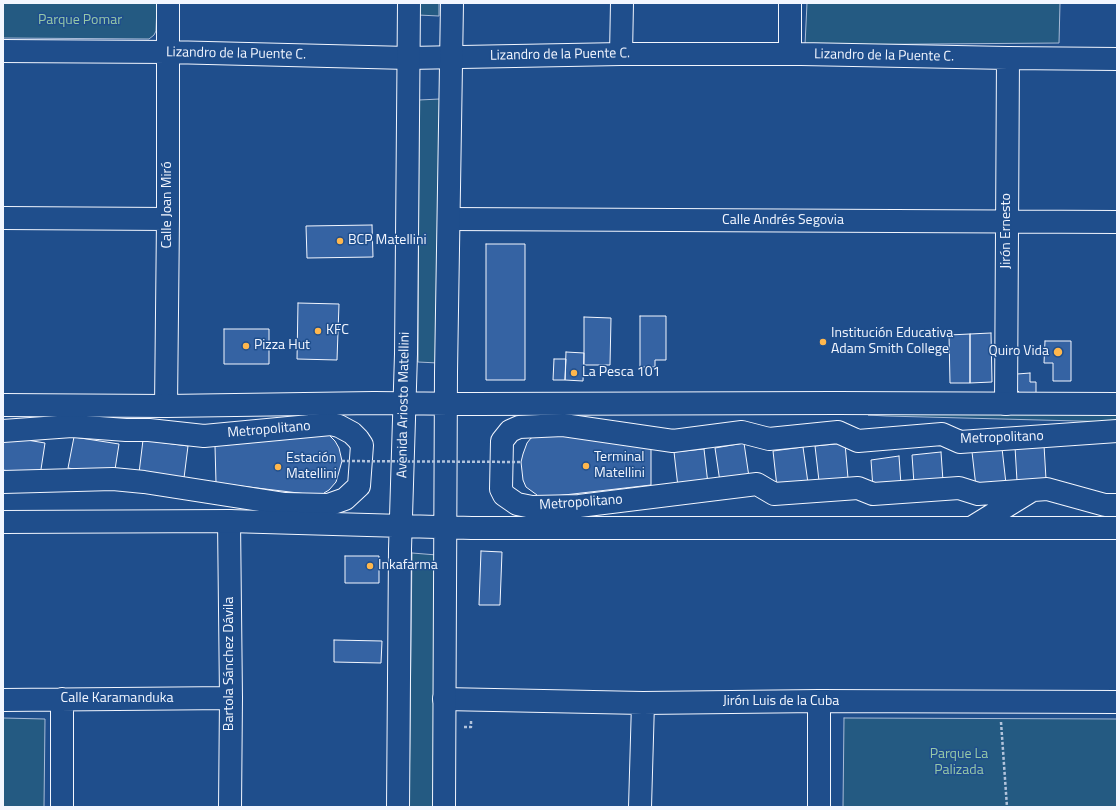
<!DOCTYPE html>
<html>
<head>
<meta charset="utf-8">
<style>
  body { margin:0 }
  #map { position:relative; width:1120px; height:810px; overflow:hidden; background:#1f4e8c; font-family:"Titillium Web",sans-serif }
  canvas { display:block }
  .frame { position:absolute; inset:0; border:4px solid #f2f6ff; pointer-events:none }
</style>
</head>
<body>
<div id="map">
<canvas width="1120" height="810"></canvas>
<div class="frame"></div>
</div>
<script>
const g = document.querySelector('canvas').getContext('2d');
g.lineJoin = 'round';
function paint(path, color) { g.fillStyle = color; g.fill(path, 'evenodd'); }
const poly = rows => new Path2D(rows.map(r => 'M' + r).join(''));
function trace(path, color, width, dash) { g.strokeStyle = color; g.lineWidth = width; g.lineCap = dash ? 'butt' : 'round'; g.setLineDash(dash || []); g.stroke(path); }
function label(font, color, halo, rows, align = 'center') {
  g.font = font + ' "Titillium Web",sans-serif'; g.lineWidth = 3; g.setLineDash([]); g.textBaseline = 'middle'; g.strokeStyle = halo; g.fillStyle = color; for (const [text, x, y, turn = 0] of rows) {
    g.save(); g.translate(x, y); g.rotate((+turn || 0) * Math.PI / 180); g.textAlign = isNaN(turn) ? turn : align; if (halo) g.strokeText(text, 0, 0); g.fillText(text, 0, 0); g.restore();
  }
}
const green = poly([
  [3,3,157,3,156,31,154,35,149,39,3,38,3,3],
  [418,3,439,3,439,16,418,15,418,3],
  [807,3,1060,3,1059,43,805,45,807,3],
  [440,99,438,363,418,362,419,100,440,99],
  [1068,411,1117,413,1117,422,886,416,868,415,1068,411],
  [412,553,437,555,435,807,409,807,412,553],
  [3,718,45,719,44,807,3,807,3,718],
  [844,718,1117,719,1117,807,843,807,844,718]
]);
paint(green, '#245a82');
trace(green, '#a8bbd7', 1);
const building = poly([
  [372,225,373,257,307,258,306,226,372,225],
  [486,244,525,244,525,380,486,380,486,244],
  [298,303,339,304,337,360,297,359,298,303],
  [640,316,666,316,666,360,655,360,655,367,640,367,640,316],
  [584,317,611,318,610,365,584,365,584,317],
  [224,329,269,329,269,364,224,364,224,329],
  [991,333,992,382,970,383,970,334,991,333],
  [970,334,970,383,950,383,949,335,970,334],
  [1045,341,1071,341,1071,381,1053,381,1053,363,1044,363,1045,341],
  [566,352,584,353,583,381,565,380,566,352],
  [554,359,566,359,565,380,553,380,554,359],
  [1030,373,1030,382,1036,382,1036,394,1021,394,1016,389,1017,374,1030,373],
  [552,432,651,449,651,485,538,498,537,495,526,487,523,480,521,462,523,454,527,443,531,438,536,436,552,432],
  [329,435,335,441,339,448,342,461,336,482,329,490,324,493,323,496,216,483,215,446,329,435],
  [3,436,45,443,40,476,3,470,3,436],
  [74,437,119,444,114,476,68,468,74,437],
  [143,440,188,446,184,478,139,473,143,440],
  [744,443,749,477,720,482,715,448,744,443],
  [845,443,848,478,819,481,815,446,845,443],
  [1044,445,1046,479,1017,481,1015,447,1044,445],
  [803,447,808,483,777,487,773,451,803,447],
  [1002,448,1006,484,976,487,972,452,1002,448],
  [704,449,708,484,678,487,674,452,704,449],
  [941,452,943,481,914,484,912,455,941,452],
  [899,456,901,485,873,489,871,460,899,456],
  [481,551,502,552,500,605,479,605,481,551],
  [345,556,379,556,379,583,345,583,345,556],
  [334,640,382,641,381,663,334,662,334,640]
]);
paint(building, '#3563a3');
trace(building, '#f2f6ff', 1);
const minor = poly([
  [3,51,168,52,408,58,621,54,801,54,1008,58,1117,59],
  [621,54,622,3],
  [790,54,790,3],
  [3,218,168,219],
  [449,219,1117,222],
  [1006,404,1008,58],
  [166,406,168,219,168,3],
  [3,431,72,426,126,430,149,430,204,436,331,424,339,426,352,433,358,439,362,445,359,486,345,499,328,505,285,504,144,482,113,479,3,482],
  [1117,431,960,442,942,434,858,441,838,432,769,439,742,432,673,441,563,425,519,427,510,431,502,441,501,489,504,495,517,504,532,507,579,506,757,484,774,494,858,488,873,494,959,488,978,494,1047,489,1105,505,1117,505],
  [229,521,231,698,230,807],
  [971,528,1031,491],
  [444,699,643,703,819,701,1117,702],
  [3,700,231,698],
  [62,807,62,699],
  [640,807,643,703],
  [819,807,819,701]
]);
const major = poly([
  [3,405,166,406,374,403,474,404,836,403,1117,404],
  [3,522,229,521,472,528,1117,528],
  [398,807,400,549,406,354,409,3],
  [444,807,446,372,452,3]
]);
trace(minor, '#f2f6ff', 24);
trace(major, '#f2f6ff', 24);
trace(poly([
  [1001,722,1007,807],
  [464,727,471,727,471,721]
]), '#b3c4dc', 2.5, [3, 2]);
trace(minor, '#1f4e8c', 22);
trace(major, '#1f4e8c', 22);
trace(poly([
  [342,461,521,462]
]), '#b3c4dc', 2.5, [3, 2]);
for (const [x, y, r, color] of [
  [340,241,4,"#ffb74d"],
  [318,331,4,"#ffb74d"],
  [823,342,4,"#ffb74d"],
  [246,346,4,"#ffb74d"],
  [1058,352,5,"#ffb74d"],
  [574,373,4,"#ffb74d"],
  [586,466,4,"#ffb74d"],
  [278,467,4,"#ffb74d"],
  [370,566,4,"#ffb74d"]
]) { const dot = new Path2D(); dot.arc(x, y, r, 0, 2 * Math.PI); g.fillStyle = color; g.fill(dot); trace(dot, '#1f4e8c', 1.5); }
label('14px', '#97c8a6', '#1f4e8c', [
  ["Parque Pomar",80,21],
  ["Parque La",959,755],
  ["Palizada",959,771]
]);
label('14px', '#f2f6ff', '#1f4e8c', [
  ["Lizandro de la Puente C.",236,54,1],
  ["Lizandro de la Puente C.",560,55,-1],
  ["Lizandro de la Puente C.",884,56,1],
  ["Calle Joan Miró",168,205,-90],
  ["Calle Andrés Segovia",783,221],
  ["Jirón Ernesto",1007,231,-90],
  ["Avenida Ariosto Matellini",404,405,-89],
  ["Metropolitano",269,430,-5],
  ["Metropolitano",1002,438,-2],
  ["Metropolitano",581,503,-4],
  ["Bartola Sánchez Dávila",230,664,-90],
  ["Calle Karamanduka",117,699],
  ["Jirón Luis de la Cuba",781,702]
]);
label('14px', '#f2f6ff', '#1f4e8c', [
  ["BCP Matellini",348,241],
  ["KFC",326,331],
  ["Institución Educativa",831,334],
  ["Adam Smith College",831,350],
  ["Pizza Hut",254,346],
  ["Quiro Vida",1049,352,"right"],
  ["La Pesca 101",582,373],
  ["Terminal",594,458],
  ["Matellini",594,474],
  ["Estación",286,459],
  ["Matellini",286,475],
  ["Inkafarma",378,566]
], 'left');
</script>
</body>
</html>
